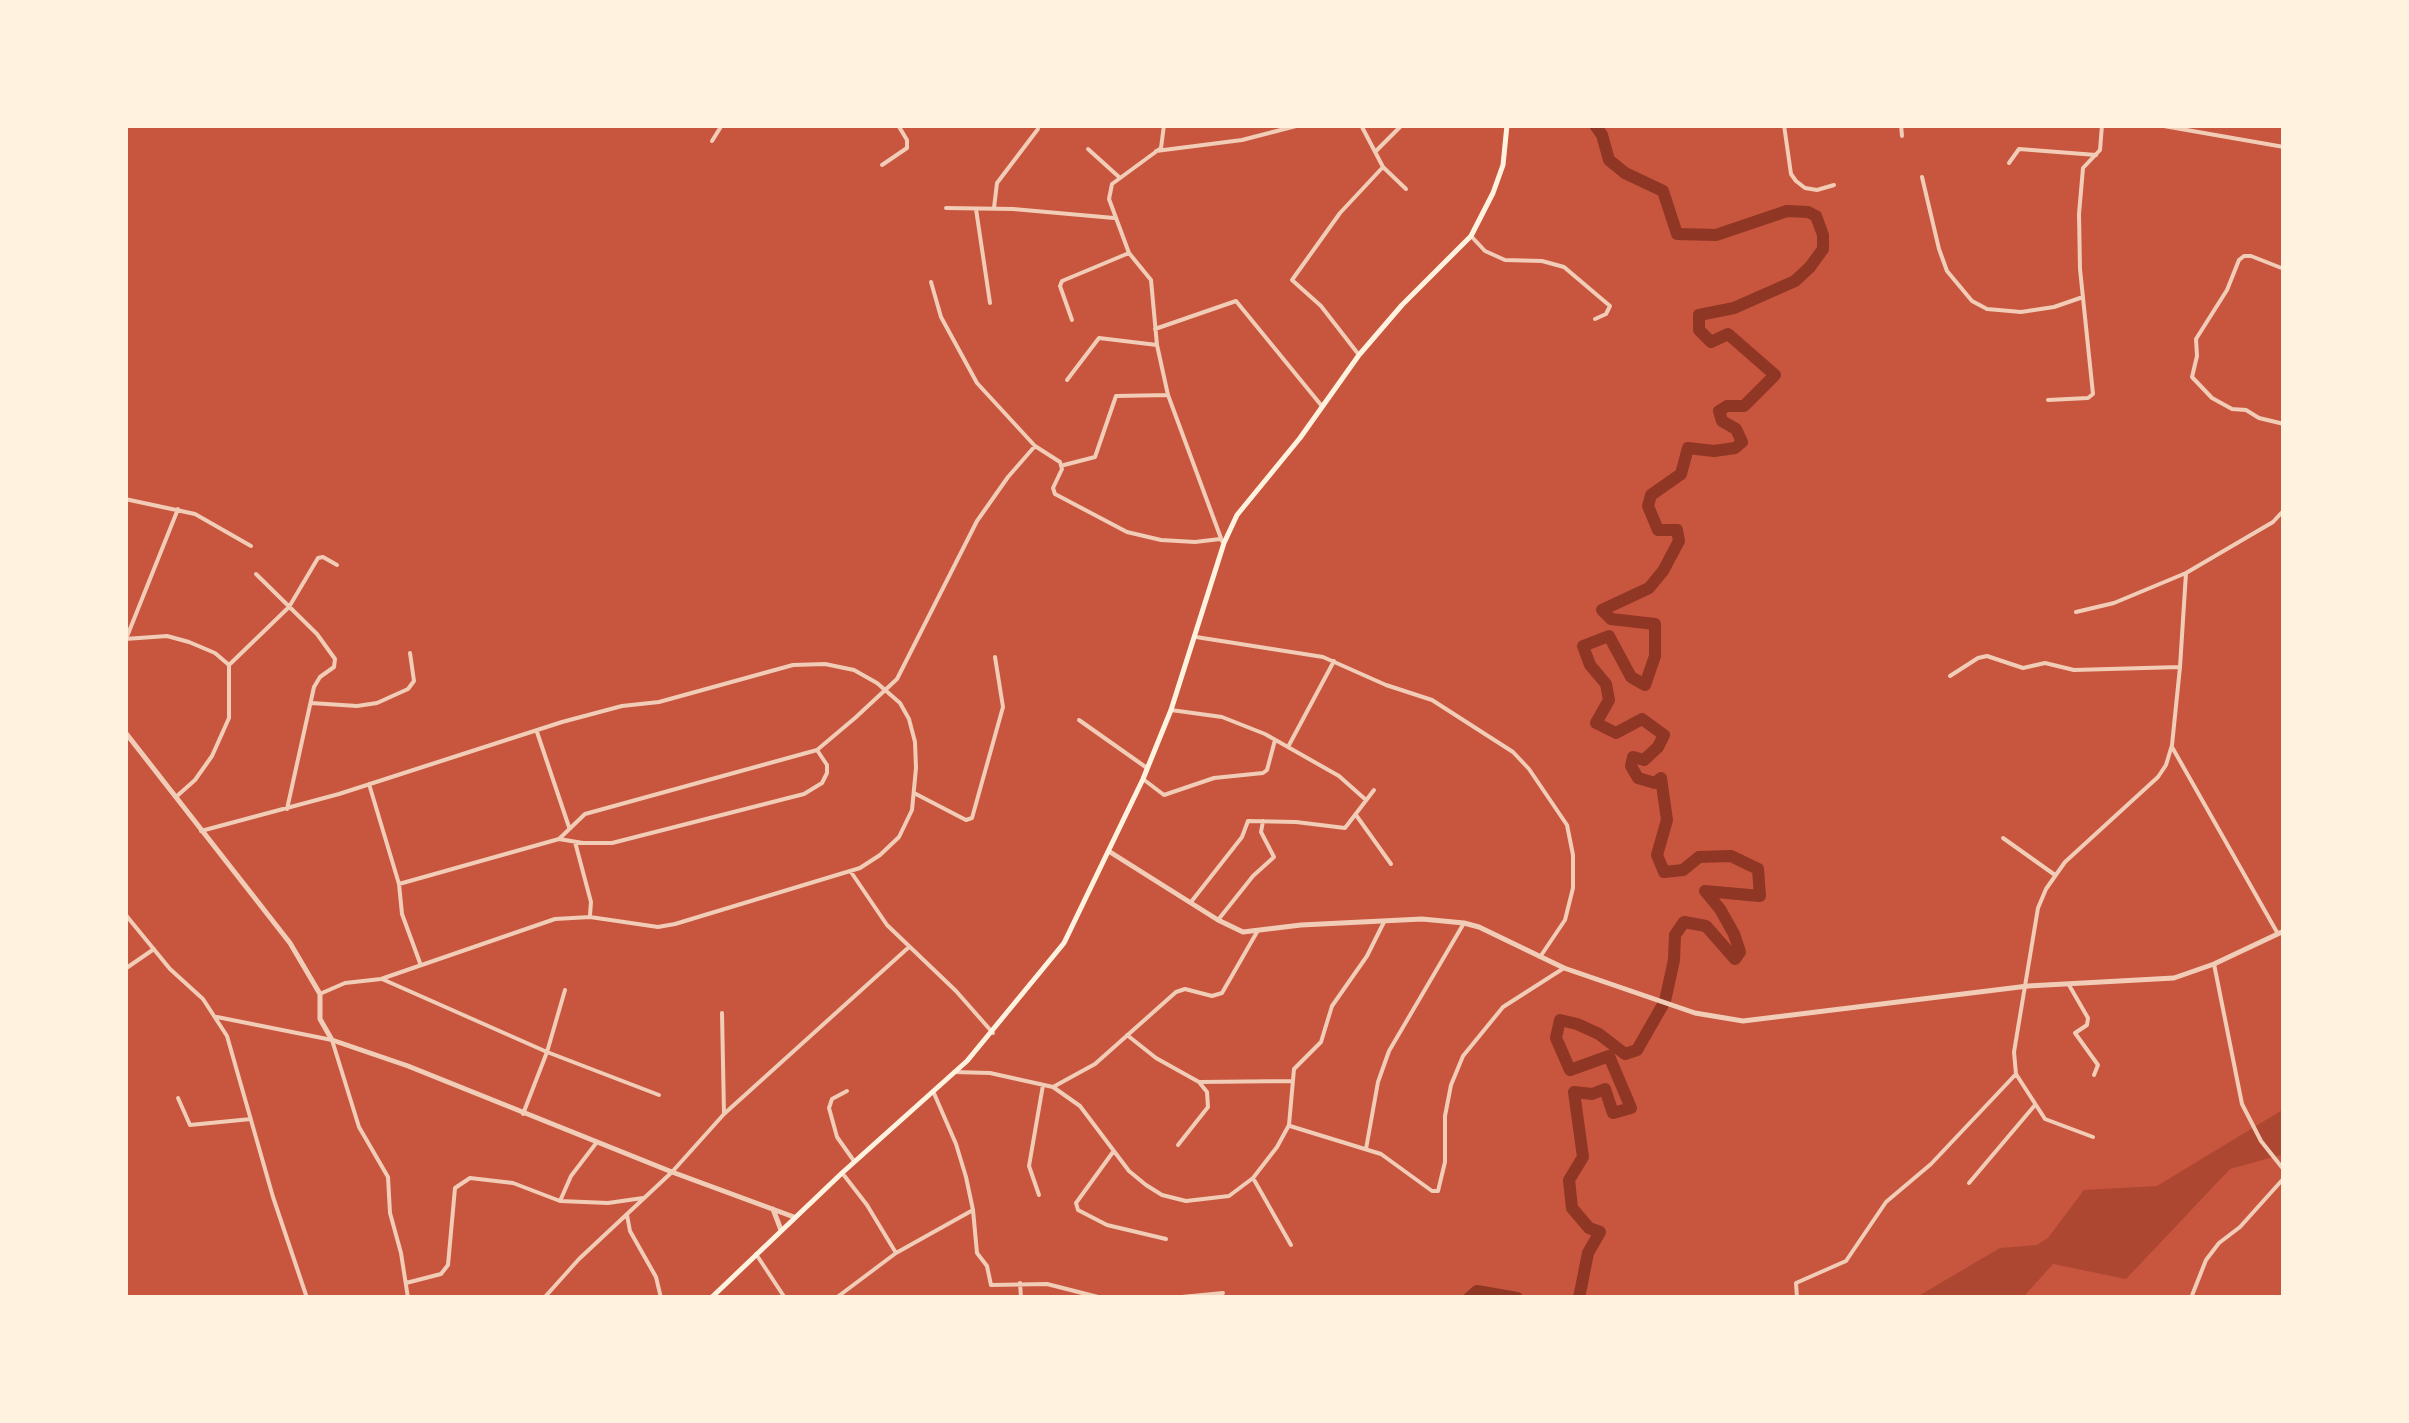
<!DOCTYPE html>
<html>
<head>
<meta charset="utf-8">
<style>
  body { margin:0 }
  #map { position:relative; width:2409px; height:1423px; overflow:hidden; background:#c8553d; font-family:Literata,serif }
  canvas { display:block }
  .frame { position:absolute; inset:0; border:128px solid #fff3e0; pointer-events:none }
</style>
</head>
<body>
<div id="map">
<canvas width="2409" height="1423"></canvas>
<div class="frame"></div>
</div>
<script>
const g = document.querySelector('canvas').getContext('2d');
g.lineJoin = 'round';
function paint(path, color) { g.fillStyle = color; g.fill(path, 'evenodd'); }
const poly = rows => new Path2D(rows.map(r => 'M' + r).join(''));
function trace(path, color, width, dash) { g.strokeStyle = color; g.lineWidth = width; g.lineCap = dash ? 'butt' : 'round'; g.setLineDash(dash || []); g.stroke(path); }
paint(poly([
  [2284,1109,2284,1154,2230,1169,2126,1279,2053,1264,2026,1294,2027,1298,1915,1298,2000,1248,2037,1245,2048,1238,2084,1190,2157,1186]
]), '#ae4732');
trace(poly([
  [1469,1298,1477,1291,1517,1298],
  [1579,1298,1588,1253,1600,1232,1589,1228,1572,1208,1569,1180,1583,1157,1574,1092,1592,1094,1605,1089,1613,1113,1631,1108,1609,1056,1570,1070,1556,1038,1560,1020,1577,1024,1599,1034,1625,1054,1637,1050,1665,1001,1674,960,1675,935,1684,922,1706,926,1735,959,1740,952,1734,934,1720,909,1705,891,1760,896,1758,869,1731,856,1699,857,1683,870,1664,872,1657,855,1667,820,1661,778,1655,783,1638,778,1631,766,1633,757,1644,760,1658,747,1664,735,1642,719,1616,733,1596,723,1609,700,1606,684,1590,665,1583,646,1609,636,1631,677,1645,685,1655,656,1655,624,1611,619,1602,610,1649,588,1663,571,1679,541,1677,530,1658,530,1648,506,1651,495,1681,474,1688,448,1714,451,1735,448,1742,442,1736,429,1722,421,1719,411,1727,406,1744,406,1775,375,1728,334,1711,342,1699,330,1699,315,1734,308,1795,281,1810,267,1823,249,1823,235,1816,216,1808,212,1787,211,1716,235,1677,234,1663,191,1625,173,1609,160,1602,135,1595,125]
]), '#8f3625', 12);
trace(poly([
  [1164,125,1161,148,1112,184,1109,199,1129,253,1151,280,1157,345,1168,395,1222,541],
  [1361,125,1383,167,1406,189],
  [1784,125,1791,174,1796,181,1805,188,1817,190,1834,185],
  [1901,125,1902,136],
  [2158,125,2284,147],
  [712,141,722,125],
  [1088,149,1119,177],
  [1156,151,1242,140,1300,125],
  [1375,152,1402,125],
  [2009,163,2019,149,2096,155],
  [882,165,907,148,907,140,898,125],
  [1922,177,1939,249,1947,271,1972,301,1987,309,2021,312,2054,307,2083,297],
  [946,208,1013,209,1114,218],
  [994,208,997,183,1038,129],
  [976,209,990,303],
  [1471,236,1485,251,1505,260,1542,261,1564,267,1610,306,1606,314,1595,319],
  [2284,269,2251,256,2244,256,2239,260,2227,290,2196,339,2197,356,2192,377,2212,398,2232,409,2246,410,2259,418,2284,424],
  [931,282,941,317,977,383,1035,446,1060,462,1062,469,1053,488,1055,494,1127,532,1161,540,1195,542,1220,539],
  [1072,320,1060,286,1062,281,1129,253],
  [1155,329,1236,301,1321,405],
  [1359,355,1321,306,1292,280,1340,213,1383,167],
  [1067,380,1099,338,1157,345],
  [2048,400,2088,398,2093,394,2080,269,2079,214,2083,168,2100,150,2102,125],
  [1064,465,1095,457,1116,396,1168,395],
  [125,499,195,514,251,546],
  [256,574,317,634,335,659,334,667,320,677,314,687,287,809],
  [2076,612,2114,603,2186,573],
  [1196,637,1323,657,1386,685,1432,700,1513,752,1529,769,1567,825,1573,855,1573,888,1565,920,1540,957],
  [125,639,167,636,189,642,215,653,229,665,229,718,212,756,195,780,177,796],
  [126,639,178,509],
  [229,665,289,607,318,558,323,557,337,565],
  [1950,676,1978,658,1987,656,2023,668,2045,663,2074,670,2180,667],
  [311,703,357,706,377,703,408,689,414,681,410,653],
  [1171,710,1222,717,1265,734,1339,776,1366,800],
  [1079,720,1147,768],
  [537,732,569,827],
  [1288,747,1334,661],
  [2172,747,2278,934],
  [1143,779,1164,795,1214,778,1263,773,1267,770,1275,740],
  [369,784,399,884],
  [914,793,966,820,972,818,1003,707,995,657],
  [1356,815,1391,864],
  [201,831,339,794,562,722,622,706,659,702,793,665,825,664,854,670,877,683,900,703,909,719,915,742,916,768,912,810,899,837,880,855,860,868,675,924,658,927,590,917,555,919,381,979,345,983,322,993],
  [2003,838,2055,875],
  [559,839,585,814,817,750,855,718,897,679,977,521,1008,477,1035,446],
  [575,842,591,902,590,915],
  [851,872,887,925,956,991,993,1033],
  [1191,902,1242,837,1248,821,1296,822,1345,828,1374,790],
  [125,914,170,969,203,999,227,1036,273,1197,307,1298],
  [1218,920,1253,876,1274,857,1261,832,1263,821],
  [420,963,402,914,399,884,559,839,583,843,612,843,804,794,822,783,827,773,827,765,817,750],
  [2214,964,2242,1104,2261,1141,2284,1170],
  [125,969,154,949],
  [382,979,547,1052,659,1095],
  [2069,985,2088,1018,2087,1025,2075,1033,2098,1065,2094,1075],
  [722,1013,724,1114],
  [217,1017,332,1040,359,1127,388,1177,390,1213,401,1253,408,1298],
  [1127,1035,1156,1058,1199,1082,1207,1092,1208,1107,1178,1145],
  [954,1072,990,1073,1053,1087,1095,1064,1176,992,1185,989,1212,996,1222,993,1257,932],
  [1199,1082,1293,1081],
  [1053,1087,1080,1106,1129,1171,1146,1185,1162,1195,1186,1201,1229,1196,1253,1178,1277,1147,1289,1125,1294,1069,1321,1042,1332,1006,1367,956,1384,922],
  [847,1091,832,1099,829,1108,837,1137,854,1161],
  [933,1091,956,1144,966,1177,973,1210,977,1253,987,1266,991,1285,1047,1284,1102,1298],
  [178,1098,190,1125,251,1119],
  [523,1114,547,1052,565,990],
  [1290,1126,1381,1154,1432,1191,1438,1191,1445,1162,1445,1116,1451,1085,1463,1056,1503,1007,1564,968],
  [2093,1137,2045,1119,2016,1074,2014,1052,2038,908,2046,889,2065,862,2158,777,2166,765,2172,745,2180,667,2186,573,2273,522,2284,510],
  [1366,1149,1378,1082,1389,1051,1464,923],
  [1113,1152,1076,1203,1078,1210,1107,1225,1166,1239],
  [843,1174,867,1205,896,1253],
  [1253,1178,1291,1245],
  [1969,1183,2035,1105],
  [1039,1195,1029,1166,1043,1085],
  [560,1201,571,1176,597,1142],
  [627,1215,630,1231,656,1277,661,1298],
  [756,1254,785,1298],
  [406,1283,441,1274,448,1265,455,1188,470,1178,513,1183,560,1201,608,1203,643,1198],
  [1020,1283,1021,1298],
  [544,1298,579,1259,672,1172,724,1114,909,947],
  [836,1298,896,1253,973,1210],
  [1171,1298,1223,1293],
  [1797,1298,1796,1283,1846,1261,1886,1202,1931,1164,2016,1074],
  [2191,1298,2206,1260,2219,1243,2240,1227,2284,1178]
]), '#f1ccb7', 4);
trace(poly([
  [125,732,290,943,320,994,320,1019,332,1040,408,1066,672,1172,794,1217],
  [1110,852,1218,920,1243,932,1301,925,1422,919,1464,923,1479,927,1564,968,1695,1013,1743,1021,2028,986,2174,978,2214,964,2284,931],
  [773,1209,781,1230]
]), '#f1ccb7', 5);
trace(poly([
  [711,1298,842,1173,967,1061,1064,943,1143,779,1171,710,1224,543,1237,515,1300,438,1359,355,1402,305,1471,236,1493,193,1503,165,1507,125]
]), '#fff3e0', 5);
</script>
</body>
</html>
